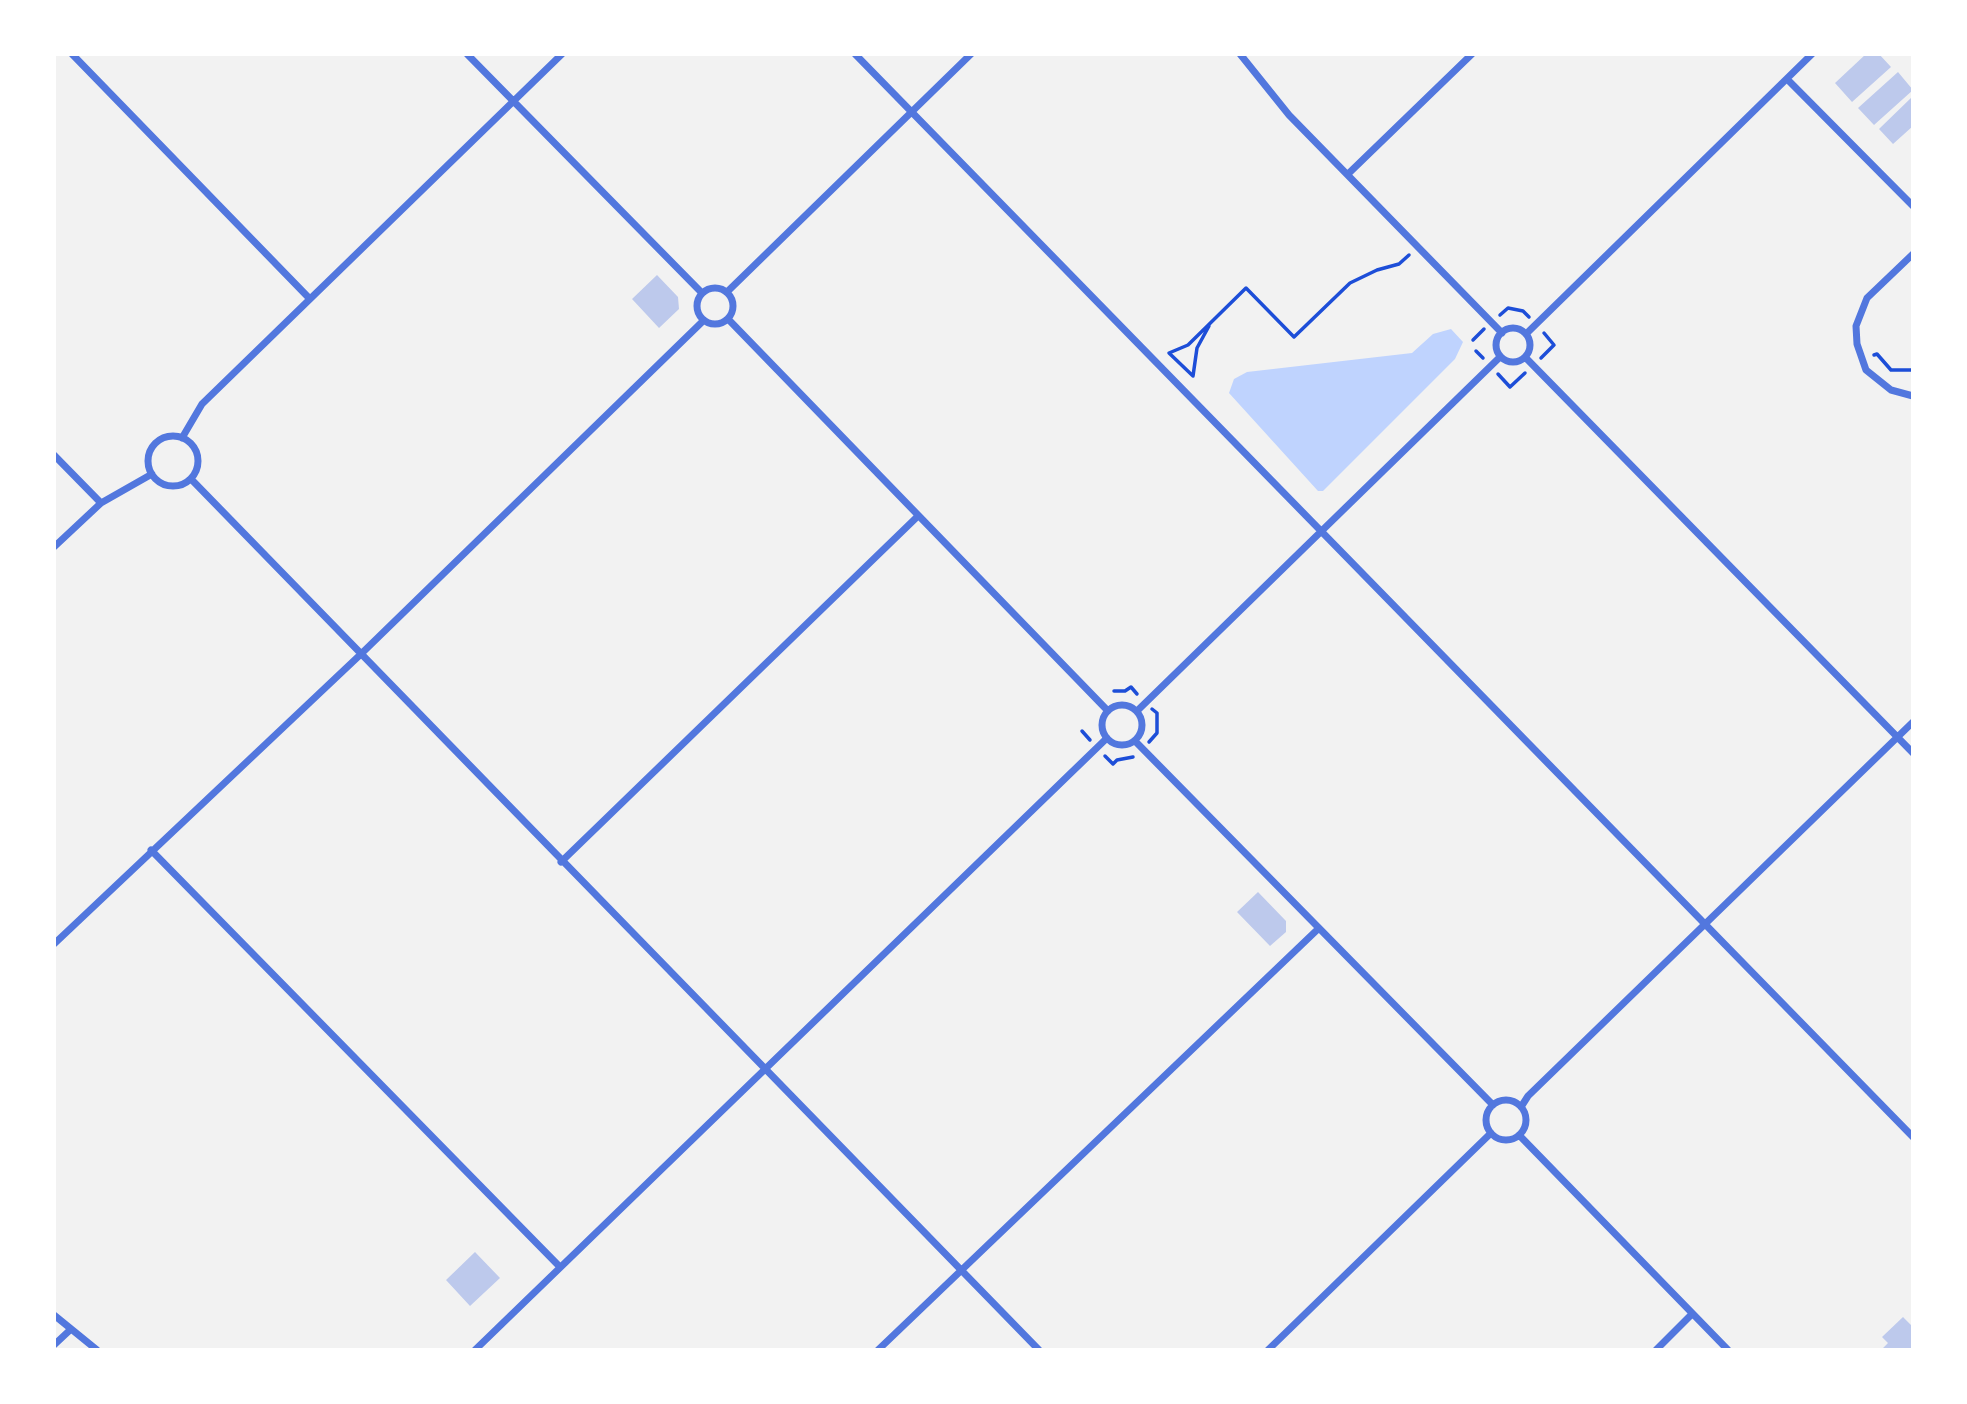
<!DOCTYPE html>
<html>
<head>
<meta charset="utf-8">
<style>
  body { margin:0 }
  #map { position:relative; width:1967px; height:1404px; overflow:hidden; background:#f2f2f2; font-family:Rubik,sans-serif }
  canvas { display:block }
  .frame { position:absolute; inset:0; border:56px solid #fff; pointer-events:none }
</style>
</head>
<body>
<div id="map">
<canvas width="1967" height="1404"></canvas>
<div class="frame"></div>
</div>
<script>
const g = document.querySelector('canvas').getContext('2d');
g.lineJoin = 'round';
function paint(path, color) { g.fillStyle = color; g.fill(path, 'evenodd'); }
const poly = rows => new Path2D(rows.map(r => 'M' + r).join(''));
function trace(path, color, width, dash) { g.strokeStyle = color; g.lineWidth = width; g.lineCap = dash ? 'butt' : 'round'; g.setLineDash(dash || []); g.stroke(path); }
paint(poly([
  [1451,329,1463,342,1455,359,1323,491,1318,491,1229,393,1234,379,1247,372,1412,353,1433,334]
]), '#bfd3fe');
paint(poly([
  [1866,54,1879,54,1891,67,1852,102,1835,83],
  [1898,72,1913,90,1874,125,1858,108],
  [1913,96,1913,126,1893,144,1879,129],
  [657,275,678,297,679,309,659,328,632,299],
  [1258,892,1286,921,1286,932,1270,946,1237,912],
  [475,1252,500,1278,470,1306,446,1280],
  [1903,1317,1913,1327,1913,1350,1881,1350,1888,1343,1882,1337]
]), '#bdc9ec');
trace(poly([
  [1500,315,1508,308,1523,311,1529,317],
  [1209,326,1197,348,1193,376,1169,353,1188,345,1246,288,1294,337,1350,283,1377,270,1399,264,1409,255],
  [1473,340,1484,329],
  [1476,351,1483,358],
  [1874,355,1877,354,1891,370,1913,370],
  [1541,358,1554,345,1544,333],
  [1498,374,1510,387,1525,373],
  [1114,691,1125,691,1131,687,1137,694],
  [1082,731,1090,740],
  [1149,742,1157,733,1157,713,1152,709],
  [1105,756,1113,764,1117,760,1133,757]
]), '#1d4ed8', 3.5);
trace(poly([
  [72,54,309,298],
  [467,54,702,293],
  [855,54,1913,1137],
  [1240,54,1289,115,1502,333],
  [1787,79,1913,206],
  [1348,174,1472,54],
  [1913,254,1867,298,1856,326,1857,344,1866,370,1891,390,1913,396],
  '697 306a18 18 0 1 1 36 0a18 18 0 1 1-36 0Z',
  [727,292,971,54],
  [728,319,1108,711],
  '1496 345a17 17 0 1 1 34 0a17 17 0 1 1-34 0Z',
  [1526,334,1812,54],
  [1525,357,1913,753],
  '148 461a25 25 0 1 1 50 0a25 25 0 1 1-50 0Z',
  [182,438,202,404,562,54],
  [54,455,101,503],
  [191,479,1039,1350],
  [54,547,101,503,152,474],
  '1102 725a20 20 0 1 1 40 0a20 20 0 1 1-40 0Z',
  [1137,711,1500,357],
  [1135,741,1493,1105],
  [151,850,560,1267],
  [561,862,918,516],
  [54,944,361,654,702,322],
  '1486 1120a20 20 0 1 1 40 0a20 20 0 1 1-40 0Z',
  [1521,1107,1528,1096,1913,722],
  [1519,1135,1728,1350],
  [54,1315,97,1350],
  [54,1345,70,1330],
  [475,1350,1107,738],
  [878,1350,1318,929],
  [1268,1350,1491,1133],
  [1656,1350,1692,1314]
]), '#5277de', 7);
</script>
</body>
</html>
